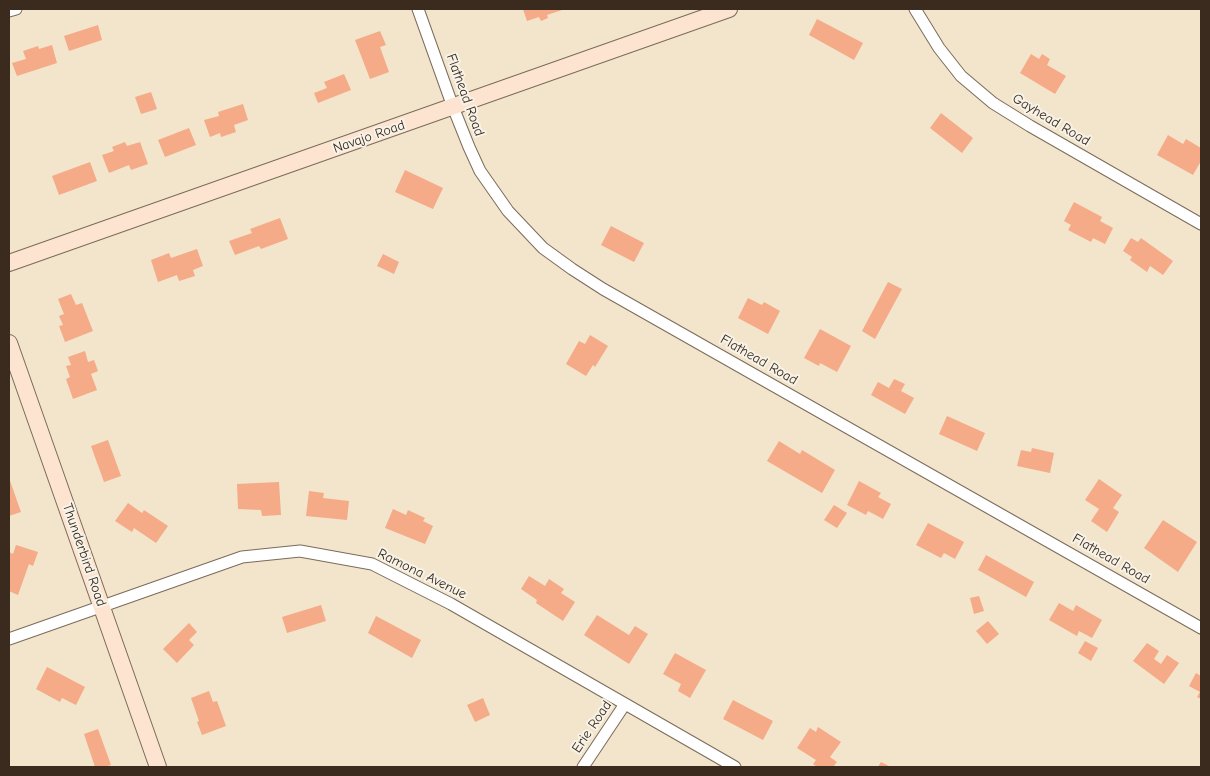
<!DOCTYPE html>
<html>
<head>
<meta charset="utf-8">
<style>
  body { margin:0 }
  #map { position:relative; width:1210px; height:776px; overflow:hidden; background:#f2e5cb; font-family:"Comic Neue",sans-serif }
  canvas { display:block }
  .frame { position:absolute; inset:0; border:10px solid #3b2a1e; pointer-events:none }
</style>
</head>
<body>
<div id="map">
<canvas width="1210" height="776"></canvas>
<div class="frame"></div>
</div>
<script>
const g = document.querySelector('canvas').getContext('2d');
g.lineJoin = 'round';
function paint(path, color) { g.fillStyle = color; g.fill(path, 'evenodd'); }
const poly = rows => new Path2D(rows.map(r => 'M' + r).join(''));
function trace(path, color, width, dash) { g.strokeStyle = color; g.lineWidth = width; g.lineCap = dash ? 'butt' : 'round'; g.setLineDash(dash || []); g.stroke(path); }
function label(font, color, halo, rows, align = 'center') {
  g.font = font + ' "Comic Neue",sans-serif'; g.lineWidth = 4; g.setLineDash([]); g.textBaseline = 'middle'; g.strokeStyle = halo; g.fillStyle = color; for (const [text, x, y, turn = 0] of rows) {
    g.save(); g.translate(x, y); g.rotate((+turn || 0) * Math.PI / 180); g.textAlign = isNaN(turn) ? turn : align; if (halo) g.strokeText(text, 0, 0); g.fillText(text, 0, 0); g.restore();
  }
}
paint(poly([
  [523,9,565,9,547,15,548,18,541,21,539,17,527,21],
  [817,19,863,43,854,60,809,35],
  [98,25,102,40,69,51,64,36],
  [380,31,386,45,380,47,389,72,370,79,355,40],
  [52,45,57,63,17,76,12,63,26,59,23,51,38,46,39,49],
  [1031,54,1039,59,1042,54,1050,59,1047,65,1066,76,1055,94,1020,73],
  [344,74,351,90,318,103,314,93,327,88,324,82],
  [151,92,157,109,141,114,135,97],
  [243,104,248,120,234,125,236,132,221,137,220,133,210,137,204,120,219,116,218,112],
  [941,113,973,138,962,153,930,128],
  [189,128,196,145,165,157,158,140],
  [1168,135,1183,144,1186,139,1201,148,1201,161,1193,175,1157,155],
  [125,142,127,146,140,142,148,164,131,170,129,165,109,173,102,155,114,151,112,147],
  [90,162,97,181,59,195,52,176],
  [405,170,443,188,433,209,395,192],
  [1074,202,1102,217,1100,221,1113,228,1105,244,1093,238,1091,242,1068,230,1071,225,1064,221],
  [280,218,288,239,261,249,259,246,235,255,229,241,252,233,250,229],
  [611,226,644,243,634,262,601,245],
  [1131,238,1138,242,1141,238,1173,261,1163,275,1150,266,1147,272,1130,260,1132,257,1123,251],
  [197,249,203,266,193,270,195,276,179,281,177,275,158,282,151,260,169,253,171,258],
  [383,254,399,262,394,274,377,266],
  [888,282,902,289,875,339,862,331],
  [71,294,76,305,82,303,93,331,65,342,59,326,63,325,59,316,64,314,58,299],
  [748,298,762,305,764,302,780,311,768,334,738,318],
  [820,329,851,346,837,372,820,363,819,366,804,358],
  [590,335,608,346,595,367,593,365,586,376,566,364,579,341,585,344],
  [85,351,88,362,94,360,98,371,91,374,97,390,73,399,66,379,70,377,66,366,71,365,68,357],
  [894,379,905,384,901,391,914,398,905,414,871,395,878,382,889,388],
  [947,416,985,433,977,451,939,434],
  [108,440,121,476,104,482,91,446],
  [779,441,800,454,802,450,835,470,822,493,767,461],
  [1032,448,1054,453,1050,473,1017,466,1021,450,1031,452],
  [9,478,21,512,9,516],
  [1099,479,1122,495,1113,508,1119,512,1107,532,1091,521,1099,509,1085,500],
  [859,481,881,493,878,497,891,504,883,519,868,511,866,515,847,505],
  [279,482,281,515,262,516,261,510,238,509,237,484],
  [309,491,324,493,323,498,349,501,347,520,306,516],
  [128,503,142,513,144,510,168,526,156,543,134,528,132,532,115,521],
  [834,505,847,513,837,528,824,520],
  [393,509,406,515,408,510,425,518,423,521,433,526,425,544,385,528],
  [1163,520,1197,542,1178,572,1144,548],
  [928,523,964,542,955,559,944,553,941,558,916,545],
  [16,545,38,552,33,566,29,564,18,595,9,591,9,552,13,554],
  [986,555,1034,582,1026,597,978,570],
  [529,576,545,586,549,579,564,589,561,593,575,602,563,621,536,603,537,600,521,589],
  [979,596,984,611,974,614,970,598],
  [1059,603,1073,611,1076,605,1102,620,1092,638,1079,631,1077,636,1049,620],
  [321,605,326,621,287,633,282,617],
  [597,615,629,635,635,626,648,634,629,664,584,635],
  [376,616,421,640,412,658,368,633],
  [988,621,999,634,987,644,976,631],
  [189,623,197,632,189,640,194,645,177,663,163,649],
  [1085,641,1098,648,1091,661,1078,653],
  [1147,643,1159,651,1154,659,1161,664,1167,655,1179,663,1164,684,1133,661],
  [675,653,706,670,690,698,678,691,681,684,663,674],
  [47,667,85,687,76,705,62,698,60,702,36,689],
  [1196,673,1201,676,1201,699,1197,697,1200,692,1189,686],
  [209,691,213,702,217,701,226,726,202,735,197,722,199,721,191,698],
  [483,698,490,715,475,722,467,705],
  [733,700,773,721,763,740,723,719],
  [818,727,841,742,830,757,837,762,833,767,817,767,813,764,816,760,797,748,810,728,816,732],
  [98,729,111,765,105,767,95,767,84,734],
  [881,762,891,767,878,767]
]), '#f5aa88');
const street = poly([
  [418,9,453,107,469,147,480,171,508,211,543,248,572,269,603,289,1201,628],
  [915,9,939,48,961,76,993,103,1030,126,1201,224],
  [9,11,16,9],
  [9,639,242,557,300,551,372,564,451,604,735,767],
  [583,767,625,704]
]);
const secondary = poly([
  [9,263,729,9],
  [9,343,158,767]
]);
trace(street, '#7b6b5b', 13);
trace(secondary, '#7b6b5b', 18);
trace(street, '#fff', 11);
trace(secondary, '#fde4d0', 16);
label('14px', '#3b2a1e', '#f7f3e8', [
  ["Flathead Road",465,95,70],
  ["Gayhead Road",1051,120,31],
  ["Navajo Road",369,137,-19],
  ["Flathead Road",759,360,30],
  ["Thunderbird Road",84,555,71],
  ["Flathead Road",1111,559,30],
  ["Ramona Avenue",422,574,26],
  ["Erie Road",592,727,-56]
]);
</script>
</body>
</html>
